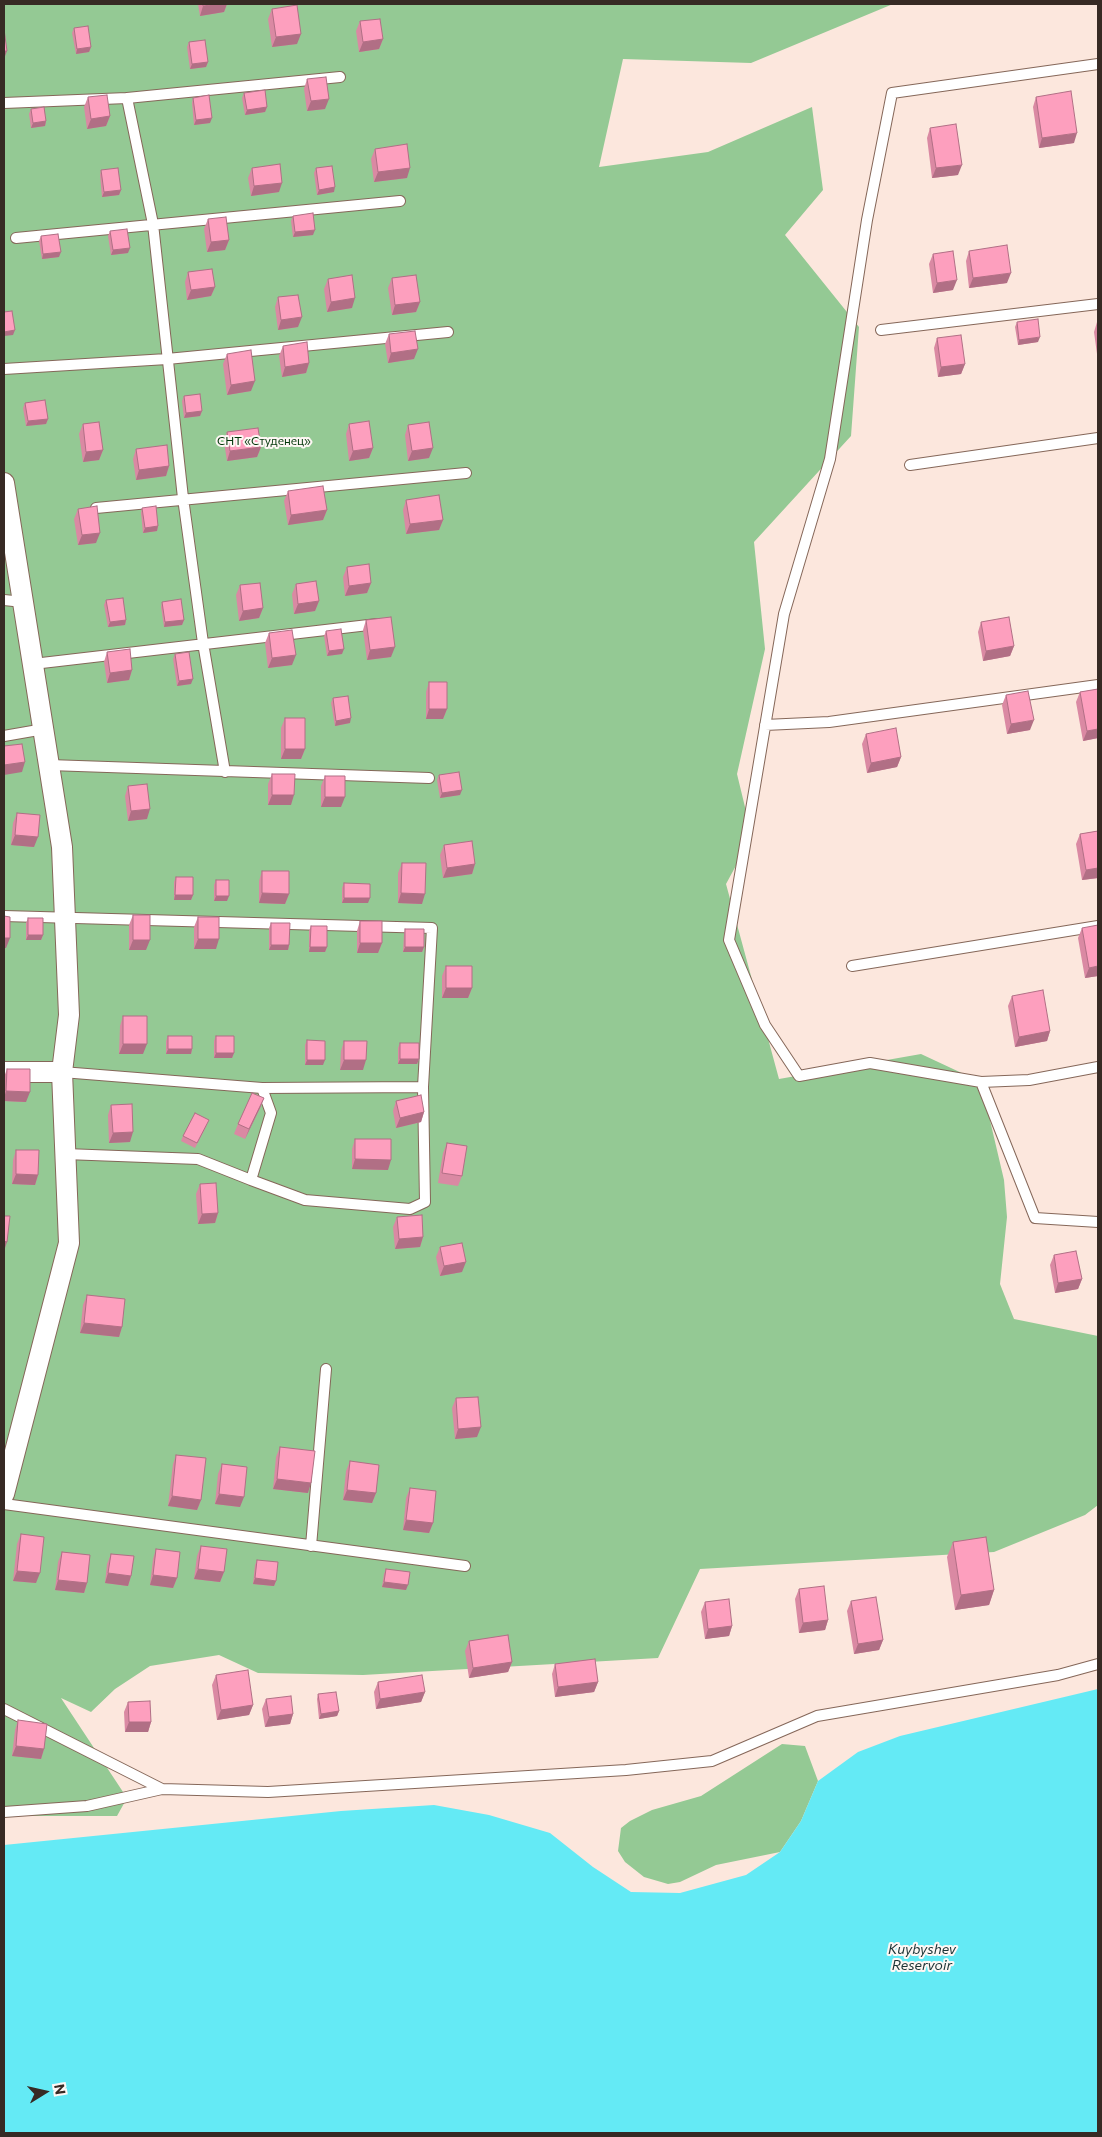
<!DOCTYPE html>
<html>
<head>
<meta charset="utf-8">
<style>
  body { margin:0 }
  #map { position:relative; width:1102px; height:2137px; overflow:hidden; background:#fce7dd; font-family:Commissioner,sans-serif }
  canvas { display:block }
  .frame { position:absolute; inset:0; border:5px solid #372a24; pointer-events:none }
  .north { position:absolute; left:20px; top:2067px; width:50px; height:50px; -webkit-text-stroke:4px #fef7f4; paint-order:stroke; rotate:80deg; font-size:14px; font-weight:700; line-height:20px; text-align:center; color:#372a24 }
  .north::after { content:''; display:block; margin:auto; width:18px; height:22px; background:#372a24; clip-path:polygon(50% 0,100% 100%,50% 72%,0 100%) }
</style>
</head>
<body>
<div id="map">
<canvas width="1102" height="2137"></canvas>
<div class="frame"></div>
<div class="north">N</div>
</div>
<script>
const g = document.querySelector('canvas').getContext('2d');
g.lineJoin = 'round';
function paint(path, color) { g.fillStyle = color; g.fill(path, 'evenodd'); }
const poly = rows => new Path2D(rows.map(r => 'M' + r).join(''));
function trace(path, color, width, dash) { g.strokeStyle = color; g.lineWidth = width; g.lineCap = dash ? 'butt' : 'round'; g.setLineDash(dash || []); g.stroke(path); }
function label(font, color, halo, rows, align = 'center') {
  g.font = font + ' Commissioner,sans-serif'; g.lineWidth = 4; g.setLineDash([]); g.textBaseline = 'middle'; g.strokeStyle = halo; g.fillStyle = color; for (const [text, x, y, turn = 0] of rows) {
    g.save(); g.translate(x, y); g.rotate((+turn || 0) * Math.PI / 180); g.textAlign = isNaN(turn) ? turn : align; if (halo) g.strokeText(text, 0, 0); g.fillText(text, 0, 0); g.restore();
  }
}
paint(poly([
  [4,4,893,4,751,63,623,59,599,167,708,152,812,107,823,190,785,235,859,327,851,436,754,542,765,649,737,774,752,836,726,884,779,1079,921,1054,981,1082,1004,1180,1007,1217,1000,1284,1014,1319,1098,1336,1098,1505,1085,1515,994,1552,700,1569,658,1658,363,1675,258,1673,219,1655,150,1666,115,1689,91,1712,61,1698,127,1798,117,1816,4,1816],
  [782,1744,805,1746,818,1781,801,1821,780,1852,716,1865,680,1882,668,1884,644,1877,625,1862,618,1851,621,1828,630,1821,652,1810,701,1796]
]), '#94c994');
paint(poly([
  [1098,1689,1098,2133,4,2133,4,1845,341,1811,434,1805,489,1815,550,1833,593,1867,631,1892,680,1893,746,1875,780,1852,801,1821,818,1781,858,1752,900,1736]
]), '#64eaf5');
const lane = poly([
  [1098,64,892,93,867,220,830,459,784,614,729,940,765,1025,799,1076,870,1063,981,1082,1035,1218,1098,1222],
  [127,98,153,224,183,498,203,643,225,772],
  [4,103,127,98,340,77],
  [16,238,400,201],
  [881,330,1098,304],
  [4,369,167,359,448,332],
  [910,465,1098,438],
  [96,508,466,473],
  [4,600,23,602],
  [33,664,377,624],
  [765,725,829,722,1098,685],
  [4,736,44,729],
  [49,765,429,778],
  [4,916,432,928,423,1087,262,1088,62,1072],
  [852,966,1098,926],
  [981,1082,1029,1080,1098,1067],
  [262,1088,271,1113,251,1180,305,1200,410,1209,425,1202,423,1087],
  [65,1154,198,1159,251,1180],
  [4,1504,465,1566],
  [311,1546,326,1369],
  [4,1709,162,1789],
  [4,1812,87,1806,162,1789,268,1792,626,1770,712,1761,817,1716,1058,1675,1098,1664]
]);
const street = poly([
  [4,483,62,847,69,1015,62,1072,4,1072],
  [4,1494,69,1243,62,1072]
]);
trace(lane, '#856759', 12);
trace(street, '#856759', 22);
trace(lane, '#fff', 10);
trace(street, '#fff', 20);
paint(poly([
  [198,4,227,4,224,12,200,16],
  [272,9,297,44,272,47,268,19],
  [360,21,383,39,379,49,359,52,356,31],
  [74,28,91,47,89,52,76,54,72,33],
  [189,42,208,62,206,67,190,69,187,47],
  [307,79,325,109,307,111,304,89],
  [244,93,267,107,265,112,245,115,242,98],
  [88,97,110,116,106,126,87,129,84,107],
  [1036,97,1074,143,1039,148,1033,107],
  [193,98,210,123,194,125,192,103],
  [31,109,46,121,45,126,31,128,29,114],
  [930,128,958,175,932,178,927,138],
  [375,149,407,178,374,182,371,159],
  [252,168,279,192,251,196,248,178],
  [316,168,334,192,317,195,314,173],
  [101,170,121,190,119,195,102,197,100,175],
  [293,216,313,235,293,237,291,221],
  [208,219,229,240,225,250,207,252,204,229],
  [110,231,128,253,111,255,108,236],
  [41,236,59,257,42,259,39,241],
  [969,251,1007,283,969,288,966,261],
  [933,254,953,290,933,293,929,264],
  [188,272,215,287,211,296,187,300,185,282],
  [392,278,420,302,416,312,392,315,388,288],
  [328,279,352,308,327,312,324,289],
  [278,297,298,327,278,330,275,307],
  [1017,322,1038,342,1018,345,1015,327],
  [1097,322,1098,322,1098,354,1097,354,1094,332],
  [389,334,414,359,388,363,385,344],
  [937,338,965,364,961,374,938,377,934,348],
  [283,346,309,363,306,373,282,377,279,356],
  [227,354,251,391,227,395,223,364],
  [184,396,202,411,200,416,184,418,182,401],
  [25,403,48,419,46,424,26,426,23,408],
  [83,424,103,450,99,460,83,462,79,434],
  [349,424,373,448,369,458,349,461,346,434],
  [408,425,429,458,408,461,405,435],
  [227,432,261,447,257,457,227,461,224,442],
  [136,449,169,466,166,476,136,480,133,459],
  [288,491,327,510,323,520,288,525,284,501],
  [406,500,443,520,439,530,406,534,403,510],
  [142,508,158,526,157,531,143,533,141,513],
  [78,509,96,543,78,545,74,519],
  [347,567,371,583,367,593,345,596,343,577],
  [296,584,319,601,315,611,294,614,292,594],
  [240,585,263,608,259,618,239,621,236,595],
  [106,600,126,620,125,625,108,627,104,605],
  [162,602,184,620,182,625,164,627,161,607],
  [366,620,391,657,367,660,363,630],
  [981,622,1014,646,1010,656,983,661,978,632],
  [326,631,342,654,327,656,324,636],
  [269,633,292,665,268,668,265,643],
  [107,652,132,670,129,680,107,683,104,662],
  [175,654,191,684,177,686,173,659],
  [429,682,447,709,443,719,426,719,426,692],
  [1098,689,1098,738,1083,741,1076,702,1080,692],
  [1006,695,1030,730,1007,734,1002,705],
  [333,698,350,723,335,726,331,703],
  [285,718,305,749,301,759,281,759,281,728],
  [866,734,901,757,897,767,867,773,862,744],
  [272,774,291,805,268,805,268,784],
  [439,775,460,795,440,798,437,780],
  [325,776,341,807,321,807,321,786],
  [128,786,147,819,128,821,125,796],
  [17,813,34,847,11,845,13,823],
  [1098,831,1098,878,1082,880,1076,844,1080,834],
  [444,845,475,864,472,874,443,878,440,855],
  [402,863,422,904,398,903,398,873],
  [262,871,289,894,285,904,259,903,259,881],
  [176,877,193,895,191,900,174,900,174,882],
  [216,880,227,901,214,901,214,885],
  [344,883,368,903,342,903,342,888],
  [133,915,146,950,129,950,129,925],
  [198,917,216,949,194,949,194,927],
  [28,918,43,935,41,940,26,940,26,923],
  [360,921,382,943,378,953,357,953,357,931],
  [271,923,289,945,288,950,269,950,269,928],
  [311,926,327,947,325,952,309,952,309,931],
  [1082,928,1098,976,1085,978,1078,938],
  [405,929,424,947,422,952,403,952,404,934],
  [446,966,472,988,468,998,442,998,442,976],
  [1012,996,1050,1031,1047,1041,1015,1047,1008,1006],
  [123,1016,143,1054,119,1054,120,1026],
  [168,1036,192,1049,191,1054,166,1054,166,1041],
  [216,1036,234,1053,232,1058,214,1058,214,1041],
  [307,1040,323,1065,305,1065,305,1045],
  [344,1041,363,1070,340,1070,341,1051],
  [400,1043,419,1059,417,1064,398,1064,398,1048],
  [7,1069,26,1102,4,1101,4,1077],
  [264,1098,260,1108,245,1139,234,1134,238,1124],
  [396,1101,424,1112,421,1122,396,1128,393,1111],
  [111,1105,130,1142,109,1143,108,1115],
  [207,1125,195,1148,181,1141,183,1136],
  [355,1139,388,1170,352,1169,352,1149],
  [447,1143,462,1176,458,1186,438,1183,443,1153],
  [16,1150,38,1175,35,1185,12,1184,13,1160],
  [200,1184,218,1213,215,1223,198,1224,196,1194],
  [397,1217,423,1237,420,1247,395,1249,393,1227],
  [440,1247,462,1272,440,1276,436,1257],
  [1054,1255,1082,1279,1078,1289,1055,1293,1050,1265],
  [87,1295,122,1327,119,1337,80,1333,83,1305],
  [456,1398,477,1437,455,1439,452,1408],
  [280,1447,308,1493,273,1489,276,1457],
  [176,1455,201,1500,197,1510,168,1506,173,1464],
  [350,1461,376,1493,372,1503,343,1500,346,1471],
  [222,1464,240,1507,215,1504,218,1474],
  [410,1488,433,1523,429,1533,403,1530,406,1498],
  [21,1534,36,1583,13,1581,17,1544],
  [953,1542,994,1590,989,1605,955,1610,947,1557],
  [201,1546,224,1572,220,1582,194,1579,197,1556],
  [156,1549,177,1578,173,1588,150,1585,153,1559],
  [62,1552,87,1583,84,1593,55,1590,58,1562],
  [111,1554,131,1576,128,1586,105,1583,107,1564],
  [257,1560,276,1581,274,1586,253,1584,255,1565],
  [386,1569,406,1590,382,1587,384,1574],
  [799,1589,828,1620,825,1630,799,1633,795,1599],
  [851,1601,883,1640,879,1650,854,1654,847,1611],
  [705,1602,732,1626,729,1636,705,1639,701,1612],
  [469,1641,512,1662,508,1672,469,1678,465,1651],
  [555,1664,598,1682,594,1692,555,1697,552,1674],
  [216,1675,253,1705,249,1715,217,1720,212,1685],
  [378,1682,425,1692,421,1702,376,1709,374,1692],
  [318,1694,339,1711,337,1716,319,1719,317,1699],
  [266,1699,293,1714,290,1724,265,1727,262,1709],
  [128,1702,151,1722,148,1732,125,1732,124,1712],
  [18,1720,44,1749,41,1759,12,1756,15,1730]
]), '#da89a3');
paint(poly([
  [218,4,227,4,224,12,200,16,203,6],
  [301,34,297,44,272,47,276,37],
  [383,39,379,49,359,52,363,42],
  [91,47,89,52,76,54,77,49],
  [4,51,7,51,4,59],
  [208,62,206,67,190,69,192,64],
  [329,99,325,109,307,111,311,101],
  [267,107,265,112,245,115,247,110],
  [110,116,106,126,87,129,91,119],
  [212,118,210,123,194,125,196,120],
  [46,121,45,126,31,128,33,123],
  [1077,133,1074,143,1039,148,1042,138],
  [962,165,958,175,932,178,936,168],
  [410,168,407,178,374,182,378,172],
  [282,183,279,192,251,196,254,186],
  [335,187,334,192,317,195,319,190],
  [121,190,119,195,102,197,104,192],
  [315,230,313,235,293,237,295,232],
  [229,240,225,250,207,252,211,242],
  [130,248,128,253,111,255,113,250],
  [61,252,59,257,42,259,43,254],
  [1011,273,1007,283,969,288,973,278],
  [957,280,953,290,933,293,937,283],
  [215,287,211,296,187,300,191,290],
  [355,298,352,308,327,312,331,302],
  [420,302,416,312,392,315,395,305],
  [302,317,298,327,278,330,281,320],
  [15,330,13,335,4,336,4,332],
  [1040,337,1038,342,1018,345,1019,340],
  [418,349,414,359,388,363,391,353],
  [309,363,306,373,282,377,285,367],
  [965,364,961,374,938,377,941,367],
  [255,381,251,391,227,395,231,385],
  [202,411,200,416,184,418,186,413],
  [48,419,46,424,26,426,28,421],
  [261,447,257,457,227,461,230,451],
  [373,448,369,458,349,461,353,451],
  [433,448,429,458,408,461,412,451],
  [103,450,99,460,83,462,86,452],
  [169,466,166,476,136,480,139,470],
  [327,510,323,520,288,525,291,515],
  [443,520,439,530,406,534,410,524],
  [158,526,157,531,143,533,145,528],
  [100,533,96,543,78,545,82,535],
  [371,583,367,593,345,596,349,586],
  [319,601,315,611,294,614,298,604],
  [263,608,259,618,239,621,243,611],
  [126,620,125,625,108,627,110,622],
  [184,620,182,625,164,627,165,622],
  [1014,646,1010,656,983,661,986,651],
  [395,647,391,657,367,660,370,650],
  [344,649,342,654,327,656,329,651],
  [296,655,292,665,268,668,272,658],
  [132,670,129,680,107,683,110,673],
  [193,679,191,684,177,686,179,681],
  [429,709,447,709,443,719,426,719],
  [351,718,350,723,335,726,336,721],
  [1034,720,1030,730,1007,734,1011,724],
  [1098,729,1098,738,1083,741,1087,731],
  [285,749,305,749,301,759,281,759],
  [901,757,897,767,867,773,871,763],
  [25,762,22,772,4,775,4,765],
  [462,790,460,795,440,798,442,793],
  [272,795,294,795,291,805,268,805],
  [325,797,345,797,341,807,321,807],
  [150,809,147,819,128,821,131,811],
  [15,835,38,837,34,847,11,845],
  [475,864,472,874,443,878,447,868],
  [1098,868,1098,878,1082,880,1086,870],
  [262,893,289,894,285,904,259,903],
  [401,893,425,894,422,904,398,903],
  [175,895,193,895,191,900,174,900],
  [216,896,229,896,227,901,214,901],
  [344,898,370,898,368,903,342,903],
  [28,935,43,935,41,940,26,940],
  [4,938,10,938,6,948,4,948],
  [198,939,219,939,216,949,194,949],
  [133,940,150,940,146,950,129,950],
  [360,943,382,943,378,953,357,953],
  [271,945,289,945,288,950,269,950],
  [310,947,327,947,325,952,309,952],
  [405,947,424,947,422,952,403,952],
  [1098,966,1098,976,1085,978,1089,968],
  [446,988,472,988,468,998,442,998],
  [1050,1031,1047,1041,1015,1047,1019,1037],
  [123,1044,147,1044,143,1054,119,1054],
  [168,1049,192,1049,191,1054,166,1054],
  [216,1053,234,1053,232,1058,214,1058],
  [400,1059,419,1059,417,1064,398,1064],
  [307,1060,325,1060,323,1065,305,1065],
  [344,1060,366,1060,363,1070,340,1070],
  [6,1091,30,1092,26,1102,4,1101,4,1098],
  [264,1098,260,1108,245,1139,249,1129],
  [424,1112,421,1122,396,1128,400,1118],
  [133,1132,130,1142,109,1143,113,1133],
  [355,1159,391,1160,388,1170,352,1169],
  [16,1174,38,1175,35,1185,12,1184],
  [218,1213,215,1223,198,1224,202,1214],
  [423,1237,420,1247,395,1249,399,1239],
  [4,1241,7,1242,4,1251],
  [466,1262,462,1272,440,1276,444,1266],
  [1082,1279,1078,1289,1055,1293,1058,1283],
  [84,1323,122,1327,119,1337,80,1333],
  [481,1427,477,1437,455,1439,458,1429],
  [277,1479,311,1483,308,1493,273,1489],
  [347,1490,376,1493,372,1503,343,1500],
  [219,1494,244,1497,240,1507,215,1504],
  [172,1496,201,1500,197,1510,168,1506],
  [406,1520,433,1523,429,1533,403,1530],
  [198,1569,224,1572,220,1582,194,1579],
  [17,1571,40,1573,36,1583,13,1581],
  [108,1573,131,1576,128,1586,105,1583],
  [153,1575,177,1578,173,1588,150,1585],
  [255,1578,276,1581,274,1586,253,1584],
  [58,1580,87,1583,84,1593,55,1590],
  [384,1582,408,1585,406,1590,382,1587],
  [994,1590,989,1605,955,1610,961,1595],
  [828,1620,825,1630,799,1633,803,1623],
  [732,1626,729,1636,705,1639,708,1629],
  [883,1640,879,1650,854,1654,858,1644],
  [512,1662,508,1672,469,1678,473,1668],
  [598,1682,594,1692,555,1697,558,1687],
  [425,1692,421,1702,376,1709,380,1699],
  [253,1705,249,1715,217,1720,221,1710],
  [339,1711,337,1716,319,1719,321,1714],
  [293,1714,290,1724,265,1727,269,1717],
  [129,1722,151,1722,148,1732,125,1732],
  [16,1746,44,1749,41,1759,12,1756]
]), '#b16f85');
const building = poly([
  [203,4,218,4,203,6,203,4],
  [297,5,301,34,276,37,272,9,297,5],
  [380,19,383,39,363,42,360,21,380,19],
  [88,26,91,47,77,49,74,28,88,26],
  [4,29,7,51,4,51,4,29],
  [205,40,208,62,192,64,189,42,205,40],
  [326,77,329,99,311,101,307,79,326,77],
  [265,90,267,107,247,110,244,93,265,90],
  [1071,91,1077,133,1042,138,1036,97,1071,91],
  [107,95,110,116,91,119,88,97,107,95],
  [209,95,212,118,196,120,193,98,209,95],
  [44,107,46,121,33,123,31,109,44,107],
  [956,124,962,165,936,168,930,128,956,124],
  [407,144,410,168,378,172,375,149,407,144],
  [280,164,282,183,254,186,252,168,280,164],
  [332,166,335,187,319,190,316,168,332,166],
  [118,168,121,190,104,192,101,170,118,168],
  [313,213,315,230,295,232,293,216,313,213],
  [226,217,229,240,211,242,208,219,226,217],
  [127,229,130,248,113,250,110,231,127,229],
  [58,234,61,252,43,254,41,236,58,234],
  [1007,245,1011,273,973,278,969,251,1007,245],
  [953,251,957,280,937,283,933,254,953,251],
  [212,269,215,287,191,290,188,272,212,269],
  [352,275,355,298,331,302,328,279,352,275],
  [416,275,420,302,395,305,392,278,416,275],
  [298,295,302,317,281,320,278,297,298,295],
  [12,311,15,330,4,332,4,312,12,311],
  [1038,319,1040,337,1019,340,1017,322,1038,319],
  [415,331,418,349,391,353,389,334,415,331],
  [961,335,965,364,941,367,937,338,961,335],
  [307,342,309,363,285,367,283,346,307,342],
  [251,350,255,381,231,385,227,354,251,350],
  [200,394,202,411,186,413,184,396,200,394],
  [45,400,48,419,28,421,25,403,45,400],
  [369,421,373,448,353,451,349,424,369,421],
  [99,422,103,450,86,452,83,424,99,422],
  [429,422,433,448,412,451,408,425,429,422],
  [258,428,261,447,230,451,227,432,258,428],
  [167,445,169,466,139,470,136,449,167,445],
  [323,486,327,510,291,515,288,491,323,486],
  [439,495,443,520,410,524,406,500,439,495],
  [97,506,100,533,82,535,78,509,97,506],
  [156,506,158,526,145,528,142,508,156,506],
  [369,564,371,583,349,586,347,567,369,564],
  [316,581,319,601,298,604,296,584,316,581],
  [260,583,263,608,243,611,240,585,260,583],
  [123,598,126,620,110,622,106,600,123,598],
  [181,599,184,620,165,622,162,602,181,599],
  [391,617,395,647,370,650,366,620,391,617],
  [1009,617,1014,646,986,651,981,622,1009,617],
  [341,629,344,649,329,651,326,631,341,629],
  [292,630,296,655,272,658,269,633,292,630],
  [130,649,132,670,110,673,107,652,130,649],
  [189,652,193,679,179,681,175,654,189,652],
  [429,682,447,682,447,709,429,709,429,682],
  [1098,689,1098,729,1087,731,1080,692,1098,689],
  [1028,691,1034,720,1011,724,1006,695,1028,691],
  [348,696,351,718,336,721,333,698,348,696],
  [285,718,305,718,305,749,285,749,285,718],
  [896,728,901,757,871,763,866,734,896,728],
  [22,744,25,762,4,765,4,746,22,744],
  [459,772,462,790,442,793,439,775,459,772],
  [272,774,295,774,294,795,272,795,272,774],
  [325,776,345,776,345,797,325,797,325,776],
  [147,784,150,809,131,811,128,786,147,784],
  [17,813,40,815,38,837,15,835,17,813],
  [1098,831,1098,868,1086,870,1080,834,1098,831],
  [472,841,475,864,447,868,444,845,472,841],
  [402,863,426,863,425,894,401,893,402,863],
  [262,871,289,871,289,894,262,893,262,871],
  [176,877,193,877,193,895,175,895,176,877],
  [216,880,229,880,229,896,216,896,216,880],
  [344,883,370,884,370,898,344,898,344,883],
  [133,915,150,915,150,940,133,940,133,915],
  [4,916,10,917,10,938,4,938,4,916],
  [198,917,219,917,219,939,198,939,198,917],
  [28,918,43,918,43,935,28,935,28,918],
  [360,921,382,921,382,943,360,943,360,921],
  [271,923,290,923,289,945,271,945,271,923],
  [1098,925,1098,966,1089,968,1082,928,1098,925],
  [311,926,327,926,327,947,310,947,311,926],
  [405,929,424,929,424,947,405,947,405,929],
  [446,966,472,966,472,988,446,988,446,966],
  [1043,990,1050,1031,1019,1037,1012,996,1043,990],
  [123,1016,147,1016,147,1044,123,1044,123,1016],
  [168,1036,192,1036,192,1049,168,1049,168,1036],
  [216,1036,234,1036,234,1053,216,1053,216,1036],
  [307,1040,325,1041,325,1060,307,1060,307,1040],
  [344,1041,367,1041,366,1060,344,1060,344,1041],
  [400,1043,419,1043,419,1059,400,1059,400,1043],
  [7,1069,30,1069,30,1092,6,1091,7,1069],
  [252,1093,264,1098,249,1129,238,1124,252,1093],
  [421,1095,424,1112,400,1118,396,1101,421,1095],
  [132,1104,133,1132,113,1133,111,1105,132,1104],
  [195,1113,209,1120,197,1143,183,1136,195,1113],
  [355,1139,391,1139,391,1160,355,1159,355,1139],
  [447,1143,467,1146,462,1176,442,1173,447,1143],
  [16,1150,39,1150,38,1175,16,1174,16,1150],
  [216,1183,218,1213,202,1214,200,1184,216,1183],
  [422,1215,423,1237,399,1239,397,1217,422,1215],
  [4,1216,10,1216,7,1242,4,1241,4,1216],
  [462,1243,466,1262,444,1266,440,1247,462,1243],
  [1076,1251,1082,1279,1058,1283,1054,1255,1076,1251],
  [87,1295,125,1299,122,1327,84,1323,87,1295],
  [478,1397,481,1427,458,1429,456,1398,478,1397],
  [280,1447,315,1451,311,1483,277,1479,280,1447],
  [176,1455,206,1458,201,1500,172,1496,176,1455],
  [350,1461,379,1465,376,1493,347,1490,350,1461],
  [222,1464,247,1467,244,1497,219,1494,222,1464],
  [410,1488,436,1491,433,1523,406,1520,410,1488],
  [21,1534,44,1537,40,1573,17,1571,21,1534],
  [986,1537,994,1590,961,1595,953,1542,986,1537],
  [201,1546,227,1549,224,1572,198,1569,201,1546],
  [156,1549,180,1552,177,1578,153,1575,156,1549],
  [62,1552,90,1555,87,1583,58,1580,62,1552],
  [111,1554,134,1556,131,1576,108,1573,111,1554],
  [257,1560,278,1562,276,1581,255,1578,257,1560],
  [386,1569,410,1572,408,1585,384,1582,386,1569],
  [824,1586,828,1620,803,1623,799,1589,824,1586],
  [876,1597,883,1640,858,1644,851,1601,876,1597],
  [729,1599,732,1626,708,1629,705,1602,729,1599],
  [508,1635,512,1662,473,1668,469,1641,508,1635],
  [595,1659,598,1682,558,1687,555,1664,595,1659],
  [248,1670,253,1705,221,1710,216,1675,248,1670],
  [422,1675,425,1692,380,1699,378,1682,422,1675],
  [336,1692,339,1711,321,1714,318,1694,336,1692],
  [291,1696,293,1714,269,1717,266,1699,291,1696],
  [150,1701,151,1722,129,1722,128,1702,150,1701],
  [18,1720,47,1724,44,1749,16,1746,18,1720]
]);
paint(building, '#fd9fbe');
trace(building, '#b16f85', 1);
label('12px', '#03360a', '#fef7f4', [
  ["СНТ «Студенец»",264,441]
]);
label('italic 14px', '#1c3335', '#fef7f4', [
  ["Kuybyshev",922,1949],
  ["Reservoir",922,1965]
]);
</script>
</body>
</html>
